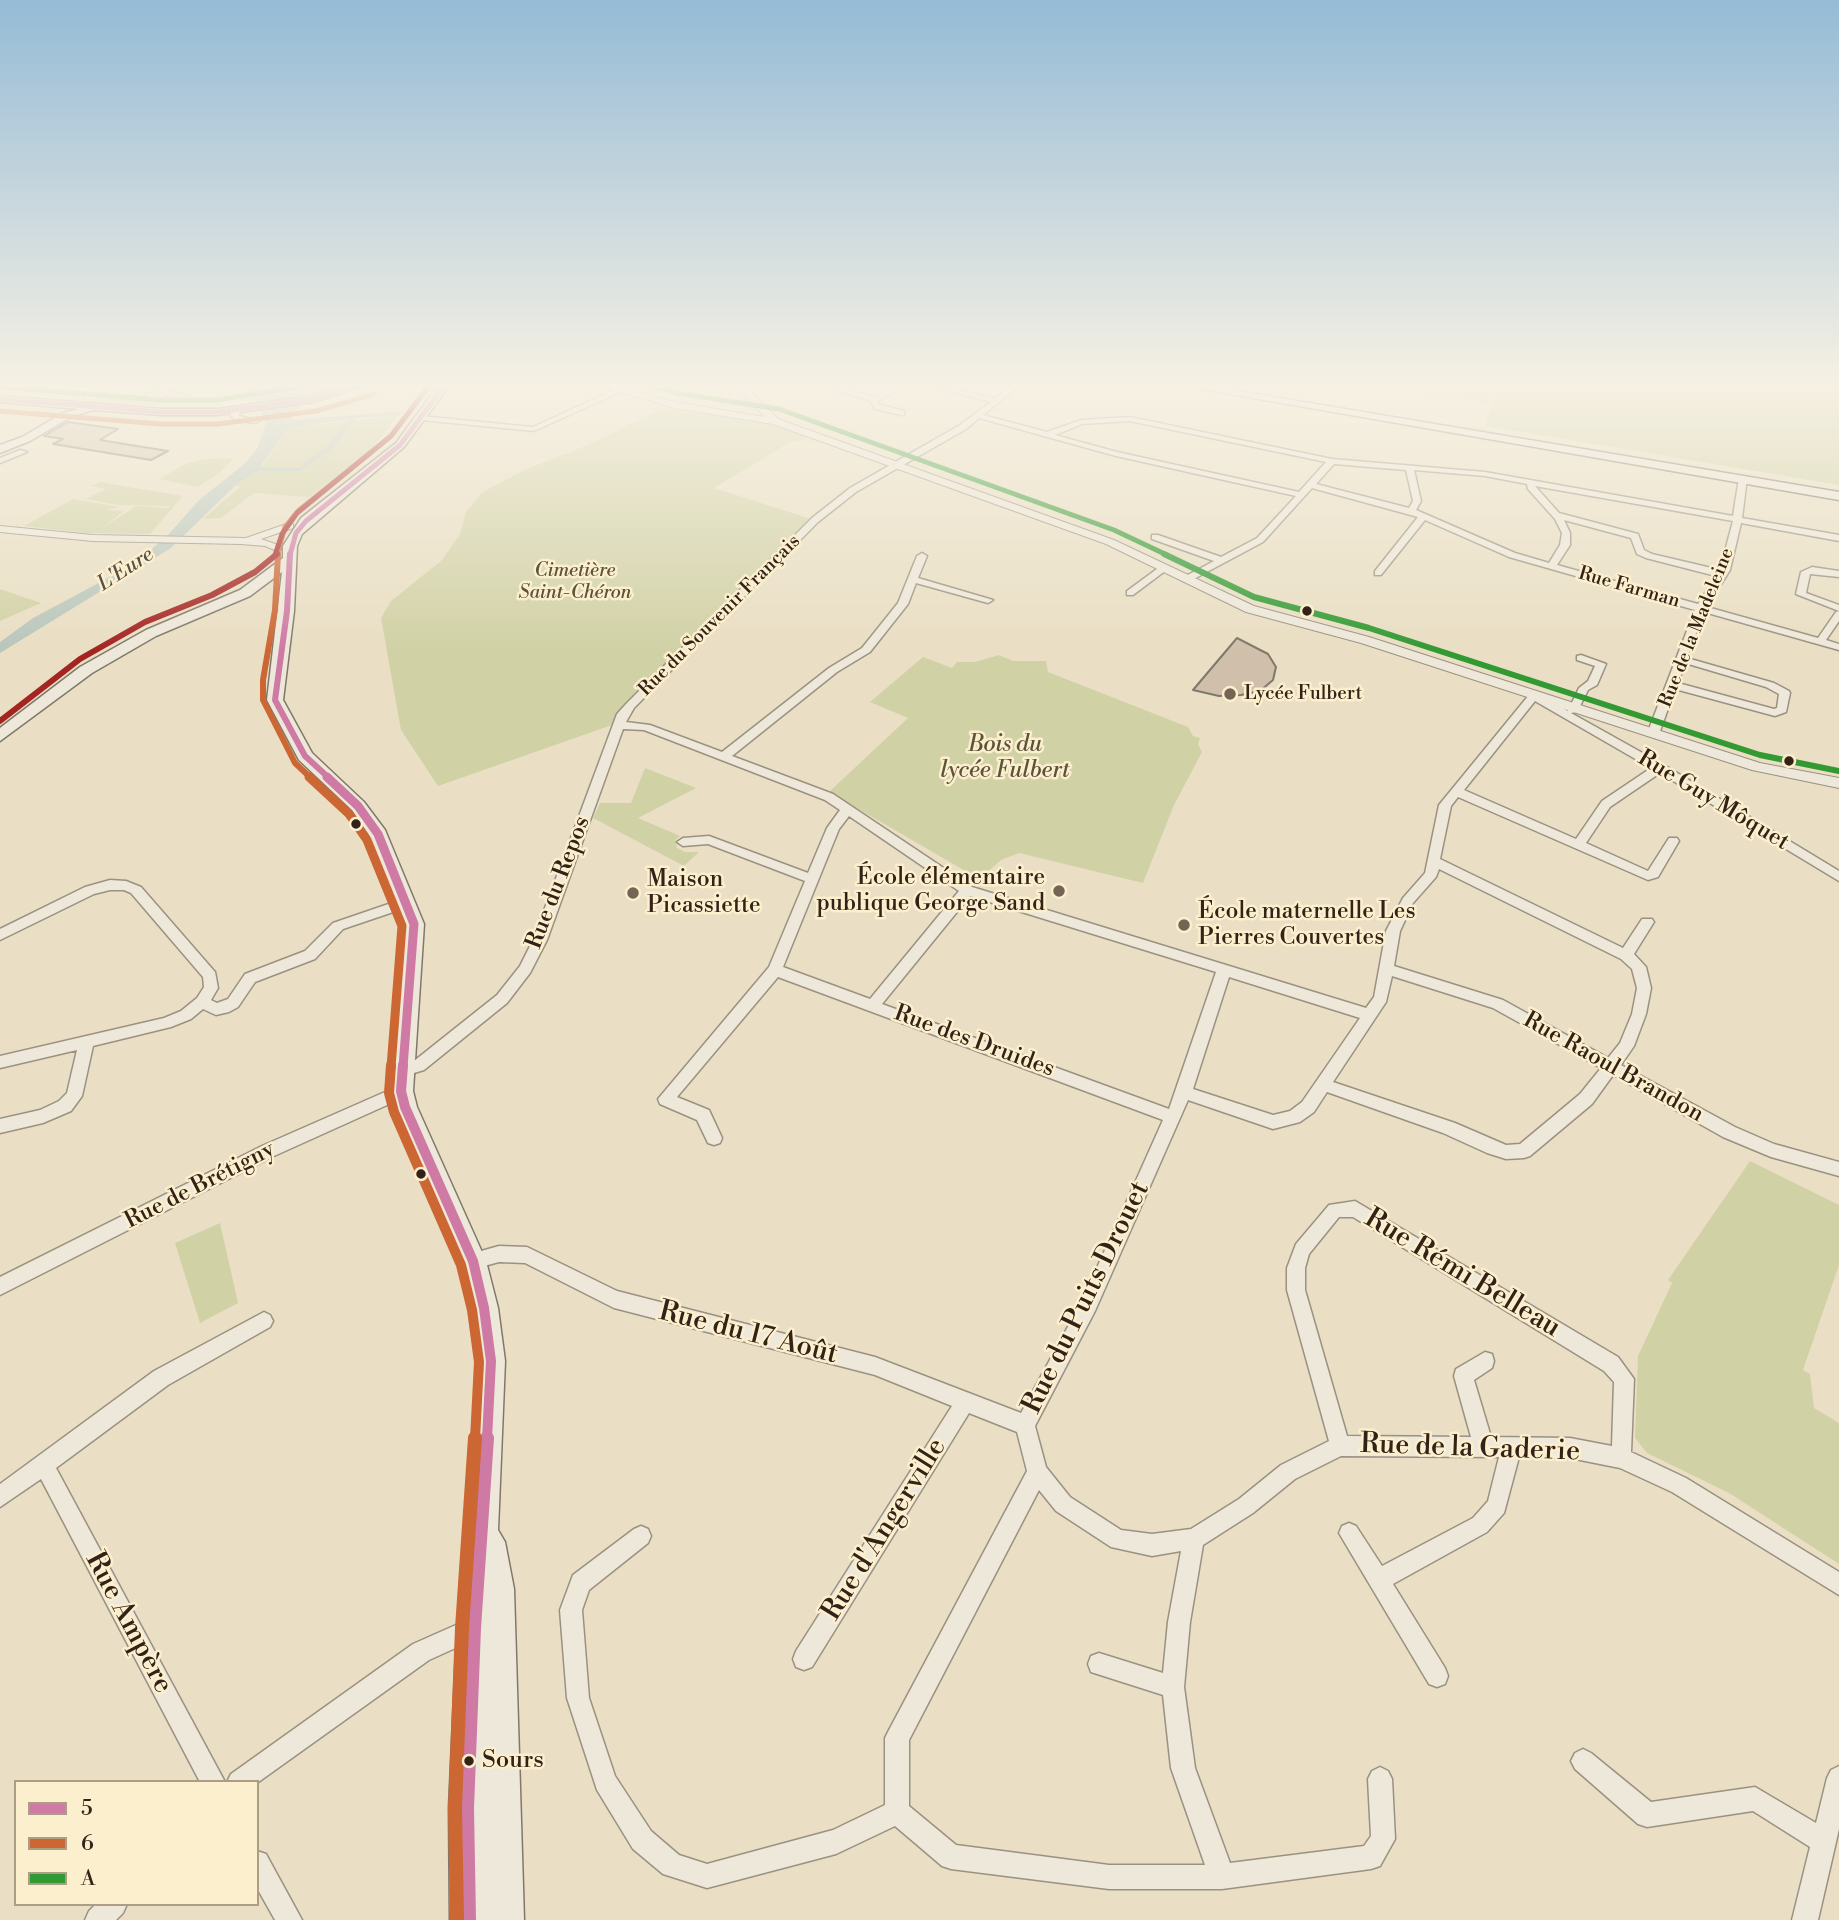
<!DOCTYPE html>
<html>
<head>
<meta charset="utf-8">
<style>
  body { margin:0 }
  #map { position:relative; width:1839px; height:1920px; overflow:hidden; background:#eadfc4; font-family:"Libre Bodoni",serif }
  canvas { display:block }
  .legend { position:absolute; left:14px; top:1780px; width:245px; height:126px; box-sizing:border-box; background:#fcefce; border:2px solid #ac9d85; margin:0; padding:9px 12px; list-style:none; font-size:21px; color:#332218 }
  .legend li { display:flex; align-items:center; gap:14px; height:35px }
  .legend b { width:35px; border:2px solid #ac9d85 }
</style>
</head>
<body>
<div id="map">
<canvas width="1839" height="1920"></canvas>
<ul class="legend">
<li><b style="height:9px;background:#ce7aa5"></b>5</li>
<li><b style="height:9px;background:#c63"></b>6</li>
<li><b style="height:9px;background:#393"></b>A</li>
</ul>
</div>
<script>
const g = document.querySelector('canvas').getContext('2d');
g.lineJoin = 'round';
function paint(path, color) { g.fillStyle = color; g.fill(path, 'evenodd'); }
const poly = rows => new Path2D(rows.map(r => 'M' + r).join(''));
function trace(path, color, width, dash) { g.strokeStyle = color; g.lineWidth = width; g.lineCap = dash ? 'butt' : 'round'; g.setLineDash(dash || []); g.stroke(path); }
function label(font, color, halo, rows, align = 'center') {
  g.font = font + ' "Libre Bodoni",serif'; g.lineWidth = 5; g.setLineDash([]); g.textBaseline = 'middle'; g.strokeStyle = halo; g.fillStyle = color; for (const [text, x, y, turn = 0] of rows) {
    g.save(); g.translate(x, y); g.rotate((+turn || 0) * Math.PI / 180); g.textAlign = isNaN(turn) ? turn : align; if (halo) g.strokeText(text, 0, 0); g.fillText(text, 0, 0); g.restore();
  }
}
paint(poly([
  [1370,382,1495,382,1489,404,1369,385],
  [1496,382,1814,382,1839,386,1839,485,1486,426],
  [116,396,138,399,164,400,158,406,90,402],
  [663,408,779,426,809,437,797,442,794,440,714,488,811,519,620,711,612,725,438,786,401,730,381,618,391,601,442,560,460,534,466,512,481,493,524,470,588,445],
  [399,415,368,452,309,497,254,493,221,518,203,519,240,487,235,485,259,471,289,428],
  [234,458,219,473,198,487,159,479,185,464,204,459],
  [100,482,183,496,150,534,85,533,24,526,73,499,119,507,107,510,124,511,102,528,136,506,167,508,171,506,118,505,86,499,106,489,91,486],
  [0,589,41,603,0,621],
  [999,655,1013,661,1046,661,1048,672,1188,727,1193,736,1200,738,1198,744,1202,752,1174,805,1143,883,1019,853,1001,860,976,882,969,873,829,792,908,718,870,702,923,657,952,668,957,662,975,662],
  [645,768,696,788,638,818,680,836,675,840,677,848,685,852,699,852,684,866,593,818,600,803,631,803],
  [1750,1161,1839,1205,1839,1265,1803,1370,1810,1374,1814,1408,1839,1423,1839,1564,1729,1493,1647,1453,1635,1438,1638,1356,1672,1283,1668,1280],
  [220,1223,238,1303,200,1323,175,1243]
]), '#d1d1a6');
paint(poly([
  [239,382,263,382,267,388,279,393,324,382,352,382,310,396,291,396,290,400,301,407,293,413,291,420,401,411,401,415,356,418,333,448,300,471,259,471,237,484,171,548,0,653,0,642,33,618,136,563,169,534,198,501,244,464,257,449,266,423,254,397],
  [350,419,325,448,299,468,260,467,289,428]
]), '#b9c6bc');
const building = poly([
  [68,422,118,429,100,440,168,451,151,460,53,444,63,439,44,436,68,422],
  [1237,638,1268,654,1276,667,1273,680,1260,691,1241,695,1219,696,1193,690,1237,638]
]);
paint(building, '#d0c0ab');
trace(building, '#80786a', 2);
trace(poly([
  [68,410,86,401]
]), '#c5b9a2', 12, [12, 6]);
const minor = poly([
  [170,382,178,382,148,400,141,398,170,382],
  [790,382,799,382,791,386,787,384,790,382],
  [805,382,817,382,876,397,903,382,911,382,877,402,881,405,904,411,904,415,901,415,875,409,870,400,805,382],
  [914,382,926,382,995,399,1016,382,1024,382,983,415,1047,432,1081,420,1130,417,1332,459,1485,472,1733,516,1739,478,1743,476,1747,478,1742,518,1839,535,1839,541,1741,523,1730,570,1707,607,1818,638,1836,612,1839,611,1839,621,1826,640,1839,644,1839,650,1704,612,1687,658,1774,683,1789,691,1790,693,1786,712,1775,716,1675,689,1659,734,1653,737,1647,734,1695,610,1509,557,1425,520,1381,575,1375,575,1375,571,1418,517,1312,488,1263,542,1190,581,1184,581,1184,577,1214,561,1152,539,1152,535,1158,535,1221,557,1257,538,1296,496,1116,456,979,418,966,429,856,492,818,522,634,708,626,722,650,725,722,752,829,668,862,648,898,603,917,556,922,553,927,556,918,578,993,600,988,603,916,583,908,604,870,652,837,672,732,756,833,794,972,887,1366,1008,1374,997,1386,931,1403,898,1425,873,1439,805,1529,695,1541,696,1568,711,1579,688,1588,681,1595,666,1577,660,1577,656,1581,655,1606,664,1597,685,1588,690,1577,712,1571,713,1664,765,1839,871,1839,881,1660,773,1610,807,1586,843,1648,871,1669,838,1677,838,1679,841,1658,877,1648,880,1458,797,1451,806,1440,859,1623,948,1642,919,1652,919,1654,922,1634,954,1646,967,1651,988,1646,1014,1634,1046,1621,1065,1735,1127,1774,1144,1839,1162,1839,1176,1771,1157,1723,1137,1613,1075,1592,1104,1530,1156,1524,1158,1506,1159,1487,1153,1443,1133,1327,1092,1314,1112,1300,1122,1273,1129,1188,1100,1095,1311,1035,1426,1046,1467,1070,1497,1121,1530,1152,1534,1191,1529,1239,1499,1281,1465,1329,1441,1287,1290,1287,1268,1296,1244,1329,1205,1355,1201,1618,1357,1634,1379,1631,1452,1686,1478,1839,1572,1839,1595,1672,1492,1620,1468,1570,1458,1519,1457,1504,1513,1487,1532,1393,1584,1445,1668,1448,1676,1445,1684,1437,1687,1429,1684,1339,1533,1342,1526,1349,1523,1356,1526,1382,1566,1473,1518,1488,1501,1499,1457,1341,1456,1295,1479,1253,1513,1203,1545,1190,1622,1184,1687,1195,1768,1230,1863,1364,1846,1371,1836,1368,1779,1372,1771,1380,1767,1388,1771,1392,1779,1395,1839,1380,1866,1371,1869,1222,1889,1109,1889,951,1869,942,1866,895,1826,836,1854,707,1888,663,1874,633,1849,597,1790,567,1698,560,1610,573,1575,634,1529,641,1526,648,1529,651,1536,648,1543,589,1590,582,1610,589,1698,615,1776,651,1831,679,1855,707,1864,833,1830,885,1805,885,1738,889,1730,1027,1471,1017,1432,969,1413,812,1667,804,1670,796,1667,793,1659,796,1651,952,1406,875,1375,614,1308,525,1263,499,1262,473,1269,467,1267,464,1261,467,1255,499,1246,527,1247,617,1291,875,1357,1021,1413,1083,1299,1163,1120,778,977,677,1097,709,1110,722,1138,720,1143,714,1145,708,1143,697,1120,660,1104,658,1099,769,967,805,881,708,844,683,846,677,842,683,838,709,836,808,873,827,828,840,810,825,800,644,730,623,729,547,940,530,973,507,1003,424,1070,404,1076,399,1074,396,1070,399,1066,414,1061,497,995,520,966,533,940,617,714,626,704,812,518,850,488,960,425,991,402,914,382],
  [1130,421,1326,462,1299,492,1117,452,1055,435,1082,424,1130,421],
  [1334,464,1406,470,1413,501,1409,508,1316,484,1334,464],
  [1414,470,1485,476,1527,484,1528,489,1555,519,1562,533,1560,545,1549,563,1515,553,1416,510,1421,501,1414,470],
  [1535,486,1733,521,1720,570,1652,554,1644,550,1638,534,1559,513,1535,486],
  [1564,520,1631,538,1637,554,1646,558,1716,576,1698,604,1557,565,1570,545,1570,533,1564,520],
  [1685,663,1766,687,1779,694,1777,708,1774,709,1678,683,1685,663],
  [1535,701,1651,768,1602,801,1576,839,1464,790,1535,701],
  [849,816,959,891,870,999,783,967,839,829,849,816],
  [1439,869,1621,959,1632,969,1637,988,1632,1014,1620,1043,1608,1058,1503,1000,1394,966,1400,931,1413,903,1436,877,1439,869],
  [970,896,1216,972,1169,1109,882,1004,970,896],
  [1392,976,1493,1008,1601,1068,1580,1094,1520,1144,1506,1145,1455,1123,1333,1082,1386,1002,1392,976],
  [1229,977,1360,1018,1302,1102,1290,1111,1273,1115,1193,1089,1229,977],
  [1339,1217,1353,1217,1604,1371,1614,1382,1612,1446,1570,1438,1491,1437,1474,1380,1492,1368,1494,1361,1492,1354,1485,1352,1456,1369,1454,1376,1471,1437,1347,1436,1305,1290,1305,1268,1309,1254,1339,1217],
  [1039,1490,1056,1511,1111,1547,1152,1556,1181,1551,1168,1622,1163,1673,1099,1653,1091,1656,1088,1664,1091,1672,1163,1695,1171,1768,1205,1865,1109,1865,956,1845,909,1806,909,1740,1039,1490],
  [1227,382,1234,382,1224,393,1218,393,1218,389,1227,382],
  [618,388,625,390,534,431,421,420,417,418,421,416,533,427,618,388],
  [168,390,188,396,189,398,185,400,168,395,158,399,154,397,168,390],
  [234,409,240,409,239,416,259,421,255,423,234,420,230,414,234,409],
  [20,450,27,452,0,463,0,458,20,450],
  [1161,566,1169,568,1133,595,1127,595,1127,591,1161,566],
  [1812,567,1839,571,1839,577,1810,574,1806,593,1839,605,1839,611,1796,594,1801,572,1812,567],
  [110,880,126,881,141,887,215,972,218,988,211,1000,217,1003,228,999,245,974,305,951,333,923,406,898,413,903,411,906,343,929,315,959,255,982,238,1007,229,1012,216,1015,203,1009,191,1019,171,1027,93,1046,82,1096,71,1111,43,1123,0,1133,0,1119,40,1110,59,1101,67,1093,77,1050,0,1068,0,1056,164,1018,181,1011,197,998,204,987,203,977,131,893,124,890,110,890,94,894,0,940,0,929,85,887,110,880],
  [401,1085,407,1086,409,1091,407,1096,274,1156,0,1295,0,1277,262,1146,401,1085],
  [264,1312,270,1315,273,1321,270,1327,168,1385,56,1468,225,1782,200,1782,41,1479,0,1507,0,1484,154,1371,264,1312],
  [474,1617,482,1620,485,1628,482,1636,429,1660,257,1783,227,1782,231,1774,413,1644,474,1617],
  [1583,1749,1591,1753,1651,1802,1755,1787,1816,1823,1827,1778,1831,1770,1839,1766,1839,1829,1818,1920,1792,1920,1810,1847,1753,1811,1647,1827,1638,1824,1575,1769,1571,1761,1575,1753,1583,1749],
  [257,1851,266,1854,302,1920,275,1920,257,1888,257,1851],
  [96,1904,127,1904,123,1913,116,1920,85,1920,89,1911,96,1904]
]);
const tertiary = poly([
  [588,382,602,382,675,402,765,417,732,382,741,382,778,419,1114,540,1254,606,1369,637,1760,763,1839,778,1839,788,1752,770,1361,643,1246,612,1106,544,773,424,674,408,588,382],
  [289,523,293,524,293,528,261,539,281,546,281,550,277,551,265,546,241,544,93,541,0,532,0,526,93,535,246,538,289,523]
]);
const secondary = poly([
  [359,382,376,382,313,402,218,415,162,415,93,410,71,417,30,441,0,453,0,445,22,437,63,413,79,409,0,402,0,396,162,409,218,409,312,396,359,382],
  [441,382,452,382,404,447,302,534,297,546,294,611,283,700,312,753,364,802,385,830,424,924,413,1091,417,1107,486,1261,498,1308,505,1361,498,1530,505,1542,514,1589,524,1920,450,1920,449,1808,457,1628,469,1514,477,1361,470,1308,460,1261,393,1107,389,1091,404,924,369,835,352,810,299,760,267,700,282,572,250,596,156,636,92,673,0,741,0,728,80,667,146,630,240,590,283,558,283,546,301,518,396,443,441,382],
  [1161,382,1185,382,1839,492,1839,500,1161,382]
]);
trace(minor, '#9a9181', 3);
trace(tertiary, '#9a9181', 2);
trace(secondary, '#80786a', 3);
paint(minor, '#ede8d9');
paint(tertiary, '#ede8d9');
paint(secondary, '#ede8d9');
trace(poly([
  [0,399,162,412,218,412,313,399,371,382],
  [290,555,296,533,306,521,400,445,447,382]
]), '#ce7aa5', 5);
trace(poly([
  [290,554,287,611,275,700,305,756,329,778]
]), '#ce7aa5', 6);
trace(poly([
  [327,777,358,806,378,834,414,924,403,1067]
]), '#ce7aa5', 9);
trace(poly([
  [403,1065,401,1091,405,1107,473,1261,484,1308,491,1361,487,1439]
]), '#ce7aa5', 10);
trace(poly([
  [469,1920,467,1808,474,1628,487,1438]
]), '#ce7aa5', 14);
trace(poly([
  [0,411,161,424,218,424,316,411,374,394],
  [277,555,285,527,298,511,391,436,432,382]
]), '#c63', 5);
trace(poly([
  [278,554,275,610,263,680,263,700,295,763,311,778]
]), '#c63', 6);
trace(poly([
  [309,777,349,814,367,840,402,926,391,1067]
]), '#c63', 9);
trace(poly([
  [391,1065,389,1093,394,1112,461,1265,472,1310,479,1362,475,1439]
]), '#c63', 10);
trace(poly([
  [457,1920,455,1808,462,1628,475,1438]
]), '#c63', 14);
trace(poly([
  [638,382,677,393,779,409,1114,530,1167,555],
  [1,387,162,400,217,400,327,382]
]), '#393', 5);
trace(poly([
  [1164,554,1254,597,1369,628,1760,755,1839,771]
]), '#393', 6);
trace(poly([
  [275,555,282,534,297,513,391,436,432,382]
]), '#a42422', 5);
trace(poly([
  [0,721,80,659,145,622,212,595,255,572,277,554]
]), '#a42422', 6);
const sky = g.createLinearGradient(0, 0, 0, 651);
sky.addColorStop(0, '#95bbd6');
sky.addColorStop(0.59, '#f6f1e4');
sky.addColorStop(1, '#f6f1e400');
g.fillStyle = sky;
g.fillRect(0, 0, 1839, 651);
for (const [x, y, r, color] of [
  [1307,611,6,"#332218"],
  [1230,694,7,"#736454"],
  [1789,761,6,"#332218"],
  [356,824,6,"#332218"],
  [1059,891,7,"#736454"],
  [633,893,7,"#736454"],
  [1184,925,7,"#736454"],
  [421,1174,6,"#332218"],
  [469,1761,6,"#332218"]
]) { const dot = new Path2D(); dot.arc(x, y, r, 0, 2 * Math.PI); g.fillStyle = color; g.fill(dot); trace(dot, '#fcefce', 2.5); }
label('italic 19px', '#5c533b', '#fcefce', [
  ["Cimetière",575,571],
  ["Saint-Chéron",575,593]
]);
label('19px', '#332218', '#fcefce', [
  ["Rue Farman",1629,588,16],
  ["Rue du Souvenir Français",720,616,-45],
  ["Rue de la Madeleine",1697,628,-68]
]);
label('19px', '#332218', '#fcefce', [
  ["Lycée Fulbert",1244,694]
], 'left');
label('italic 21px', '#555048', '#fcefce', [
  ["L'Eure",126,570,-33]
]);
label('italic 23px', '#5c533b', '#fcefce', [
  ["Bois du",1005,745],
  ["lycée Fulbert",1005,771]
]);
label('23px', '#332218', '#fcefce', [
  ["Rue Guy Môquet",1713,801,31],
  ["Rue du Repos",559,883,-69],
  ["Rue des Druides",974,1042,20],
  ["Rue Raoul Brandon",1613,1068,29],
  ["Rue de Brétigny",200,1186,-27]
]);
label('23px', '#332218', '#fcefce', [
  ["École élémentaire",1045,878,"right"],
  ["publique George Sand",1045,904,"right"],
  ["Maison",647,880],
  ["Picassiette",647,906],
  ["École maternelle Les",1198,912],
  ["Pierres Couvertes",1198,938]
], 'left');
label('24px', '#332218', '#fcefce', [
  ["Sours",482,1761]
], 'left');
label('28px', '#332218', '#fcefce', [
  ["Rue Rémi Belleau",1462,1274,31],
  ["Rue du Puits Drouet",1087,1298,-64],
  ["Rue du 17 Août",748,1334,14],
  ["Rue de la Gaderie",1470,1449,2],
  ["Rue d'Angerville",885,1530,-58],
  ["Rue Ampère",128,1623,62]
]);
</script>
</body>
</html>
